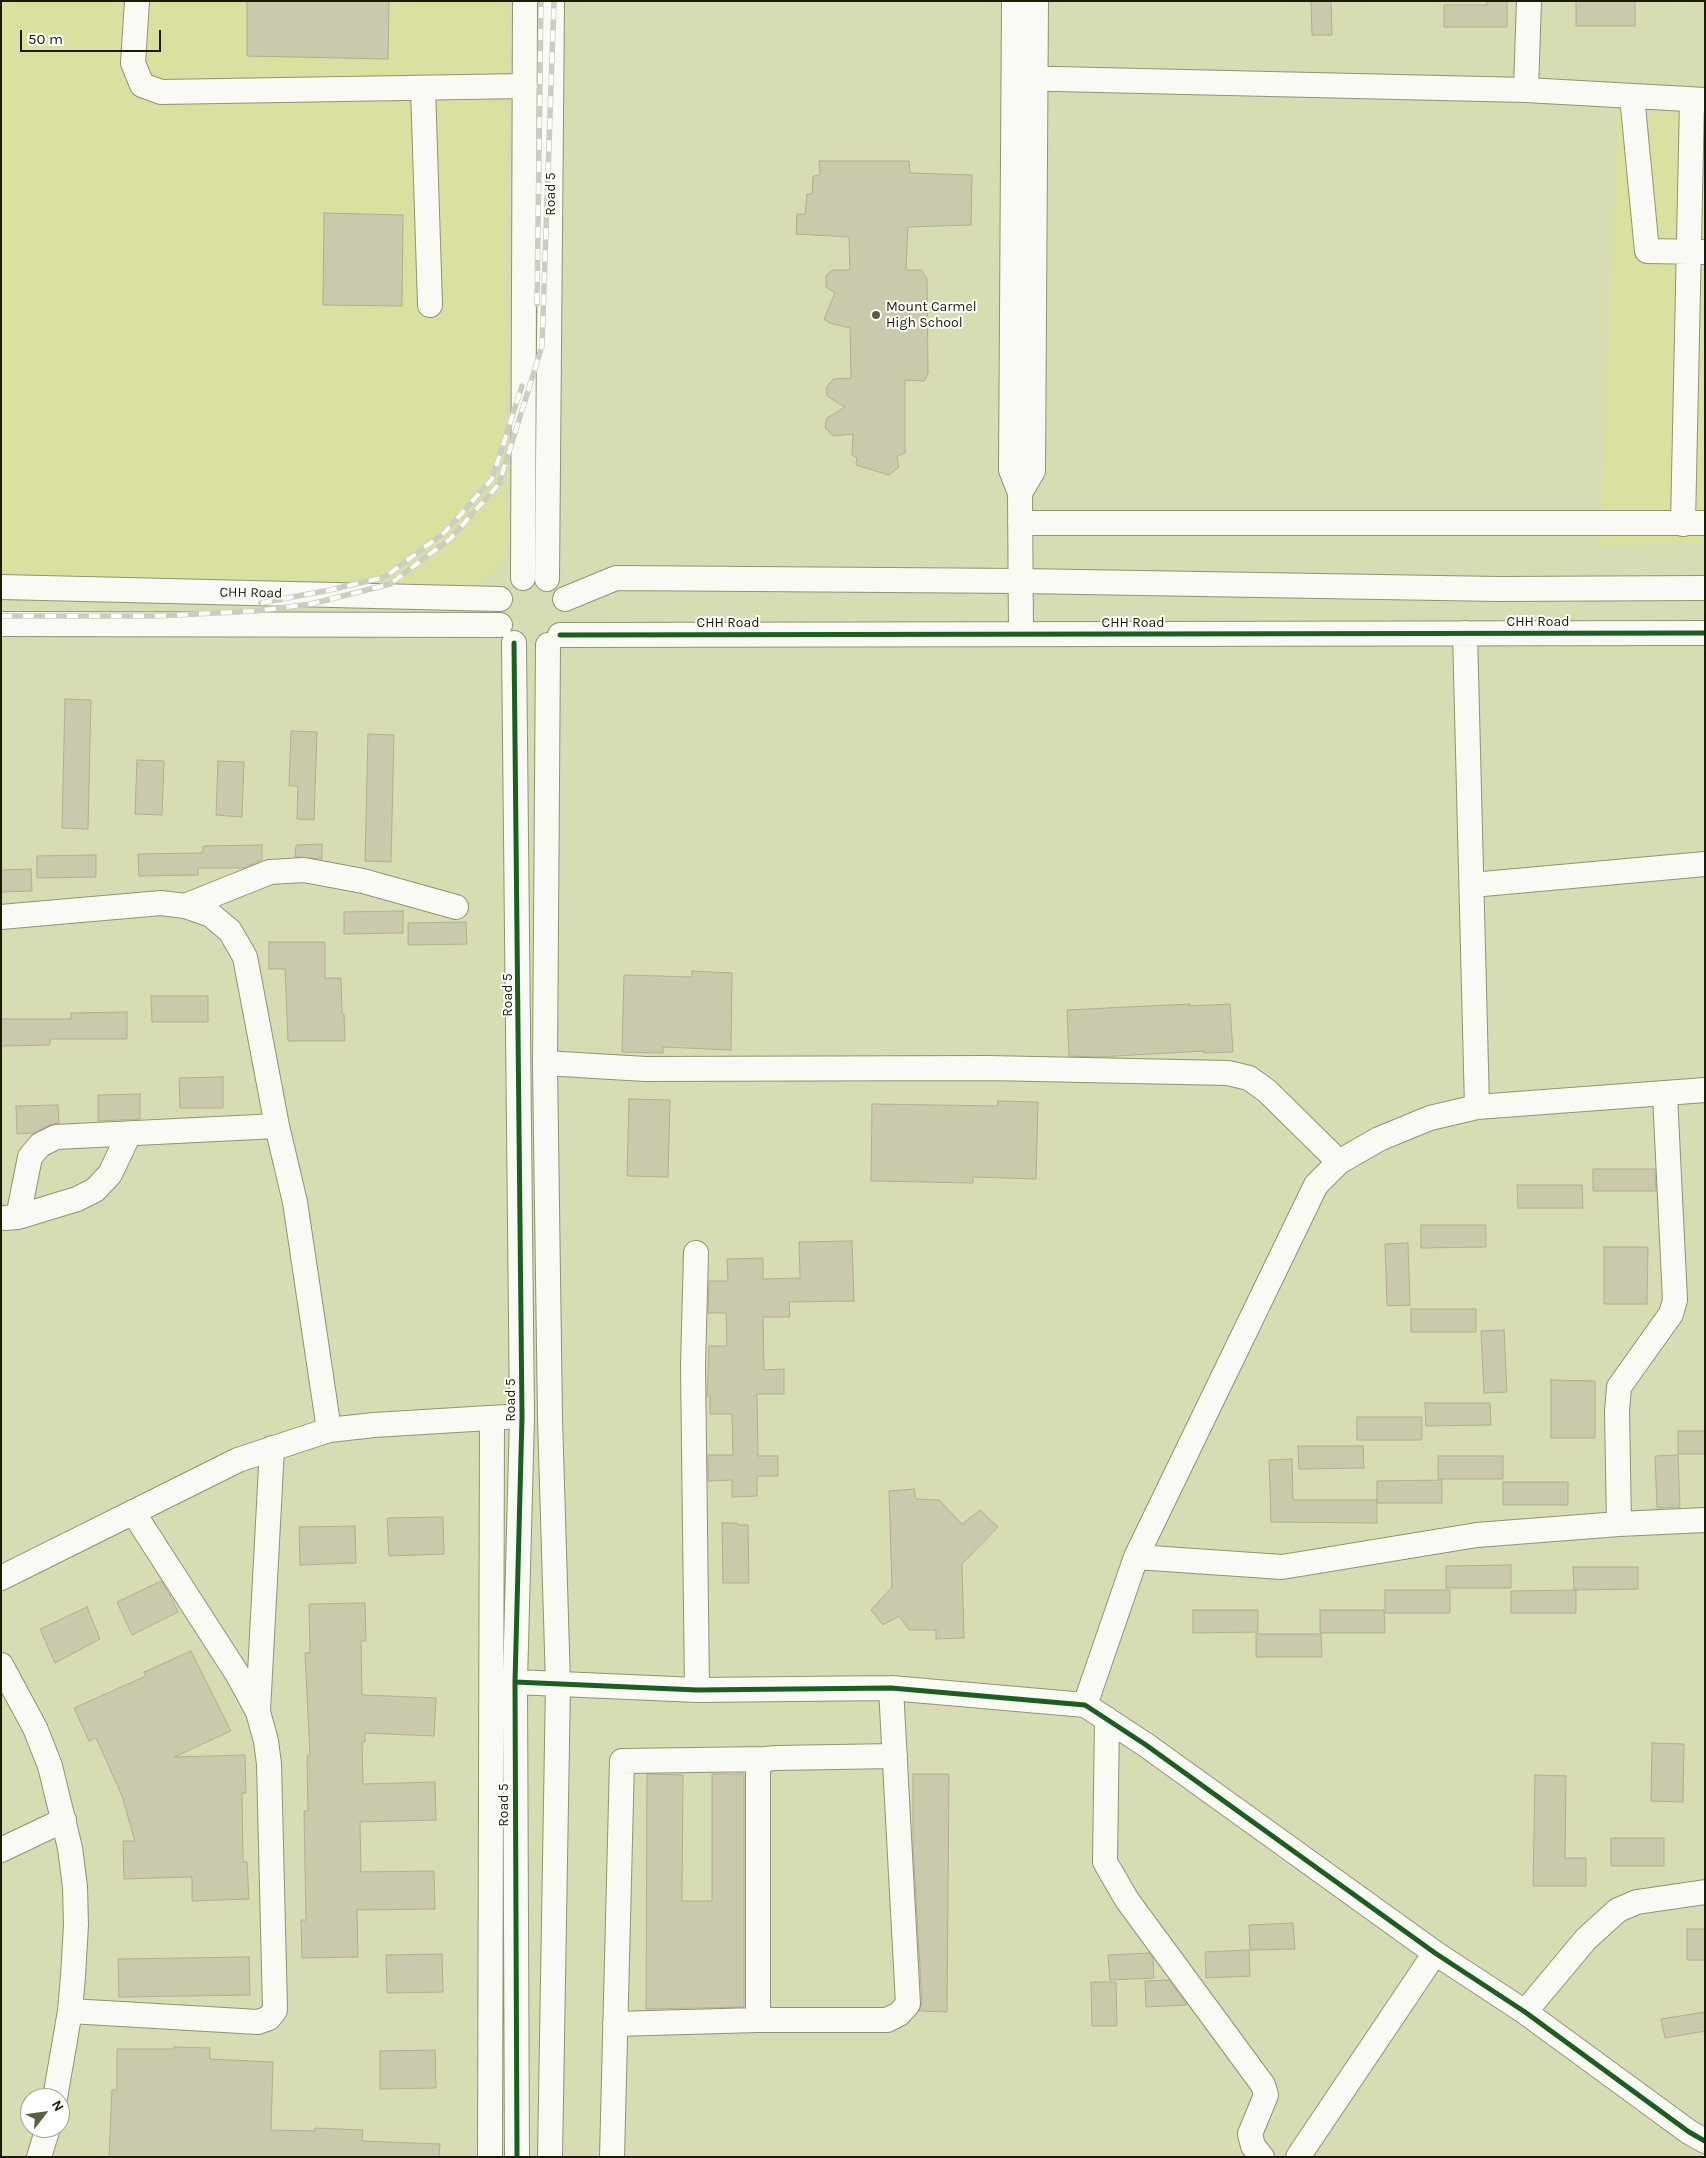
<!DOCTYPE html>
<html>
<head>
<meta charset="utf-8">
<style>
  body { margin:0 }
  #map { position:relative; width:1706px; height:2158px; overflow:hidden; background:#d8dcb3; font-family:Karla,sans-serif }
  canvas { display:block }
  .frame { position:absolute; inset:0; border:2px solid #1a1b00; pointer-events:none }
  .north { position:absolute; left:20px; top:2088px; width:50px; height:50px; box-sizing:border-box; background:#fff; border:1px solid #a3a499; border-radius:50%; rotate:60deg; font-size:14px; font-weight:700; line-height:20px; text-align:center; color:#1a1b00 }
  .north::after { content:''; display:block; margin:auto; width:18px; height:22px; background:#5c5f3f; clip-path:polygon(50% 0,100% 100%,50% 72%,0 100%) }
  .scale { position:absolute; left:20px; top:30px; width:141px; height:22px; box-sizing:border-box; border:2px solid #1a1b00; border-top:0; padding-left:6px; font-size:15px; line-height:18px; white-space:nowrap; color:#1a1b00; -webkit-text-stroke:4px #fff; paint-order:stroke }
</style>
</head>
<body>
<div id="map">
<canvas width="1706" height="2158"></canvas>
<div class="frame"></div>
<div class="north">N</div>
<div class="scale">50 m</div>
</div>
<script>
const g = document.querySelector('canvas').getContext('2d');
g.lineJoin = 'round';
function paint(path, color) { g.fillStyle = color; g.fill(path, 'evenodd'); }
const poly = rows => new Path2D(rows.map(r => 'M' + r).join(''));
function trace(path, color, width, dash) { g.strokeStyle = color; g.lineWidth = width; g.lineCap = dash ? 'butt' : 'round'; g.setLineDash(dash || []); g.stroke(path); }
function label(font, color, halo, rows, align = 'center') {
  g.font = font + ' Karla,sans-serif'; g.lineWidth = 4; g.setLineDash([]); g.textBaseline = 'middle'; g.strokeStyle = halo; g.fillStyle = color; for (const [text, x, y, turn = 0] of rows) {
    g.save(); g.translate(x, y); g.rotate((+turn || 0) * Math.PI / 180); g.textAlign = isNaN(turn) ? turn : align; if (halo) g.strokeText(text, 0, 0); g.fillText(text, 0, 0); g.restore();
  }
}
paint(poly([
  [1,1,507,1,505,555,492,573,476,585,450,597,1,582],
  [1618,113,1705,115,1705,544,1600,545]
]), '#dae0a0');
const building = poly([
  [247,1,389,1,388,59,247,56,247,1],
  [1311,1,1331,1,1332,35,1312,35,1311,1],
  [1487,1,1507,1,1507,27,1444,27,1444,5,1487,5,1487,1],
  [1576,1,1635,1,1635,26,1576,26,1576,1],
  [819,161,909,161,910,173,972,175,971,225,908,227,906,270,921,270,927,278,928,374,924,381,905,380,905,453,897,456,899,467,889,475,856,465,857,458,852,455,853,434,833,436,825,427,827,418,845,407,827,396,826,388,833,379,851,378,850,328,830,323,824,319,835,293,826,287,826,276,832,270,850,270,849,237,796,234,797,214,805,214,807,194,812,194,813,176,820,175,819,161],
  [324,213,403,215,402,306,323,305,324,213],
  [65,699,91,700,88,829,62,828,65,699],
  [291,731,317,732,314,820,297,819,298,786,289,786,291,731],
  [368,734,394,735,391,862,365,861,368,734],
  [137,760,164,761,162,815,135,814,137,760],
  [218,761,244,762,242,817,216,815,218,761],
  [322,844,322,859,295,857,296,845,322,844],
  [262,845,262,860,244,868,198,868,198,875,139,876,138,854,203,853,203,846,262,845],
  [96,855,96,877,37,878,37,856,96,855],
  [31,869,32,891,1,892,1,870,31,869],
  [403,911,403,933,344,934,344,912,403,911],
  [466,922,467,944,408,945,408,923,466,922],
  [269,942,325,942,325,978,341,978,342,1014,344,1014,345,1041,288,1041,285,969,269,969,269,942],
  [692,971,732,973,731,1050,663,1047,663,1053,622,1052,624,975,692,977,692,971],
  [151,996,208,996,208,1022,152,1022,151,996],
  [1190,1004,1190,1006,1230,1004,1233,1052,1204,1053,1204,1051,1098,1057,1069,1056,1067,1010,1190,1004],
  [127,1012,127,1039,50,1039,50,1045,1,1046,1,1019,71,1019,71,1013,127,1012],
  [223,1077,223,1108,180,1108,179,1078,223,1077],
  [140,1094,140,1119,98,1121,98,1095,140,1094],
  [629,1099,670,1100,668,1177,627,1176,629,1099],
  [998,1101,1038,1102,1036,1179,973,1177,973,1183,871,1181,872,1104,997,1106,998,1101],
  [58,1105,59,1123,50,1125,33,1133,17,1134,16,1106,58,1105],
  [1593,1169,1655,1169,1656,1191,1593,1191,1593,1169],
  [1517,1185,1582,1185,1583,1208,1518,1208,1517,1185],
  [1421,1225,1486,1225,1486,1247,1421,1248,1421,1225],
  [852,1241,854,1301,789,1302,790,1317,763,1317,764,1370,784,1369,784,1394,757,1394,758,1456,778,1456,778,1476,757,1476,757,1496,732,1497,732,1480,708,1481,708,1455,733,1455,732,1414,710,1414,710,1396,707,1396,709,1346,727,1346,726,1313,708,1313,709,1281,728,1281,727,1259,763,1258,763,1279,800,1278,799,1242,852,1241],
  [1408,1243,1410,1305,1387,1306,1385,1244,1408,1243],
  [1604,1247,1648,1247,1647,1304,1604,1304,1604,1247],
  [1411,1309,1476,1309,1476,1332,1411,1332,1411,1309],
  [1504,1330,1507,1392,1484,1393,1481,1331,1504,1330],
  [1551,1380,1595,1381,1595,1438,1551,1438,1551,1380],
  [1425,1403,1490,1403,1491,1425,1426,1426,1425,1403],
  [1357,1417,1422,1417,1422,1440,1357,1440,1357,1417],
  [1678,1431,1705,1431,1705,1454,1678,1454,1678,1431],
  [1298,1446,1363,1446,1364,1468,1299,1469,1298,1446],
  [1678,1455,1680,1507,1657,1508,1655,1456,1678,1455],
  [1438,1456,1503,1456,1503,1479,1438,1479,1438,1456],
  [1292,1459,1293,1500,1377,1500,1377,1523,1271,1522,1269,1460,1292,1459],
  [1442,1480,1442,1503,1377,1503,1377,1481,1442,1480],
  [1503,1482,1568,1482,1568,1505,1503,1505,1503,1482],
  [914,1489,916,1499,939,1500,962,1524,980,1510,998,1527,962,1564,964,1638,936,1639,936,1630,909,1630,899,1616,883,1625,871,1610,892,1587,889,1491,914,1489],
  [443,1517,444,1554,389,1556,387,1518,443,1517],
  [722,1523,738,1523,738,1525,748,1525,749,1583,723,1583,722,1523],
  [355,1526,356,1563,300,1565,299,1527,355,1526],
  [1511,1565,1511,1588,1446,1588,1446,1566,1511,1565],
  [1573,1567,1638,1567,1638,1589,1574,1590,1573,1567],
  [161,1581,171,1597,178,1612,132,1635,117,1602,161,1581],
  [1385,1590,1450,1590,1450,1613,1385,1613,1385,1590],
  [1576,1590,1576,1613,1511,1613,1511,1591,1576,1590],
  [365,1603,366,1641,361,1641,362,1695,436,1698,434,1736,365,1733,365,1742,362,1742,363,1784,435,1782,436,1820,360,1822,361,1872,434,1871,435,1909,357,1910,358,1957,302,1958,301,1920,306,1920,304,1811,308,1811,307,1756,310,1756,305,1653,310,1653,309,1604,365,1603],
  [87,1607,100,1639,55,1663,40,1629,87,1607],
  [1193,1610,1258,1610,1258,1632,1193,1633,1193,1610],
  [1320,1610,1384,1610,1385,1633,1320,1633,1320,1610],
  [1256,1634,1321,1634,1322,1657,1256,1657,1256,1634],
  [191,1651,231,1731,174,1757,245,1755,246,1793,242,1793,243,1862,247,1862,249,1899,192,1901,192,1877,124,1879,123,1841,135,1841,122,1796,96,1738,89,1741,74,1708,146,1676,144,1672,191,1651],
  [1652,1743,1684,1744,1683,1802,1651,1801,1652,1743],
  [647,1774,683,1775,682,1901,712,1901,712,1774,744,1774,744,2007,646,2009,647,1774],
  [913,1774,949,1774,947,2012,919,2011,922,2003,913,1847,913,1774],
  [1535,1775,1566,1776,1565,1858,1586,1858,1586,1886,1533,1886,1535,1775],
  [1611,1838,1664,1838,1664,1866,1611,1866,1611,1838],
  [1293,1923,1295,1949,1250,1950,1249,1925,1293,1923],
  [1687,1929,1705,1929,1705,1960,1687,1960,1687,1929],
  [1249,1950,1250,1976,1206,1978,1205,1952,1249,1950],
  [1149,1953,1153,1958,1154,1978,1110,1980,1108,1955,1149,1953],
  [442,1954,443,1992,387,1993,386,1955,442,1954],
  [249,1957,250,1995,119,1997,118,1959,249,1957],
  [1169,1980,1187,2005,1146,2007,1145,1981,1169,1980],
  [1091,1982,1116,1982,1117,2026,1092,2026,1091,1982],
  [1705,2012,1705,2031,1665,2038,1661,2019,1705,2012],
  [174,2047,210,2048,210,2059,273,2062,271,2130,315,2131,315,2128,363,2130,362,2141,440,2144,439,2157,109,2157,112,2090,117,2090,117,2049,174,2049,174,2047],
  [435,2050,436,2088,380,2089,380,2051,435,2050]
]);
paint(building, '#cbc9ab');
trace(building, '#b1ae8e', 1);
const minor = poly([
  [137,1,133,63,142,85,161,92,525,86],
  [1014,1,1011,470,1020,493,1021,634],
  [1014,78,1526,90,1705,100],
  [423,88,430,305],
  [1526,90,1529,1],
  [1632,96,1647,251,1705,252],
  [1020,493,1033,471,1036,1],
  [1020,523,1705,523],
  [1683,524,1692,100],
  [523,578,525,1],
  [547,579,552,1],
  [1,587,500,599],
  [565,599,616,578,1021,581,1499,589,1705,588],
  [1,624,500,625],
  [1465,633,1477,1107],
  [560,635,1705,633],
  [514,643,522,1417,515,1682,517,2157],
  [548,645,545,1063,550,1418,558,1684,550,2157],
  [1472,885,1705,864],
  [185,906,270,872,304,870,363,881,456,907],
  [1,917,161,903,185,906,211,915,230,931,245,957,277,1126,295,1202,329,1430],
  [545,1063,645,1069,988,1068,1228,1073,1249,1078,1267,1091,1339,1162],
  [18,1217,30,1157,40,1145,56,1137,277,1126],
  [5,1218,18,1217,77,1199,95,1190,110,1174,129,1134],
  [696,1253,693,1366,697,1690],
  [1619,1524,1617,1411,1619,1387,1671,1314,1675,1300,1665,1095],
  [1136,1557,1282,1567,1477,1535,1619,1524,1705,1520],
  [1,1578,238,1460,329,1430,374,1425,506,1417],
  [1,1665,35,1728,50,1766,70,1848,75,1887,76,1925,73,1976,70,2011,55,2098],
  [515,1682,697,1690,891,1688,1085,1705,1146,1745,1435,1953,1525,2012,1689,2132,1705,2141],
  [1085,1705,1136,1557,1316,1185,1339,1162,1379,1139,1430,1118,1477,1107,1705,1090],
  [258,1711,272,1448],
  [1107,1719,1105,1862,1127,1900,1263,2085,1266,2095,1250,2134,1253,2146,1262,2157],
  [1,1850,64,1820],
  [70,2011,258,2022,269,2018,275,2010,269,1764,266,1741,258,1712,238,1675,133,1512],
  [1525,2012,1586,1939,1618,1910,1637,1902,1705,1892],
  [758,2020,758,1767,765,1759,776,1758,895,1756],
  [615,2024,758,2020,887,2020,899,2014,908,2004,891,1688],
  [39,2157,48,2128],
  [490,2157,492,1418],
  [612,2157,622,1761,765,1759],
  [1298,2157,1435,1953]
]);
trace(minor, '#919373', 26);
trace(minor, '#f9faf4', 24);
const rail = poly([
  [537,304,541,1],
  [261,603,330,590,385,577,445,532,492,479,522,386],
  [1,616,157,616,255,611,311,604,390,584,450,539,499,484,542,346,554,1]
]);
trace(rail, '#cbcdc1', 5.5);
trace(rail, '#fff', 4, [11]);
trace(poly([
  [560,635,1705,633],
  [514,643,522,1417,515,1682,517,2157],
  [515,1682,697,1690,891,1688,1085,1705,1146,1745,1435,1953,1525,2012,1689,2132,1705,2141]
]), '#1b5e20', 5);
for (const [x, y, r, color] of [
  [876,315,5,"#5c5f3f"]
]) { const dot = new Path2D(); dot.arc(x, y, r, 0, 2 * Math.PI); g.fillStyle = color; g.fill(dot); trace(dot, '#fff', 2); }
label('14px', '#1a1b00', '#fff', [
  ["Road 5",551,194,-90],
  ["CHH Road",251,593,1],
  ["CHH Road",1538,622],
  ["CHH Road",728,623],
  ["CHH Road",1133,623],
  ["Road 5",508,995,-90],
  ["Road 5",511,1400,-90],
  ["Road 5",504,1805,-90]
]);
label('14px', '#1a1b00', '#fff', [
  ["Mount Carmel",886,307],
  ["High School",886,323]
], 'left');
</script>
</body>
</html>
